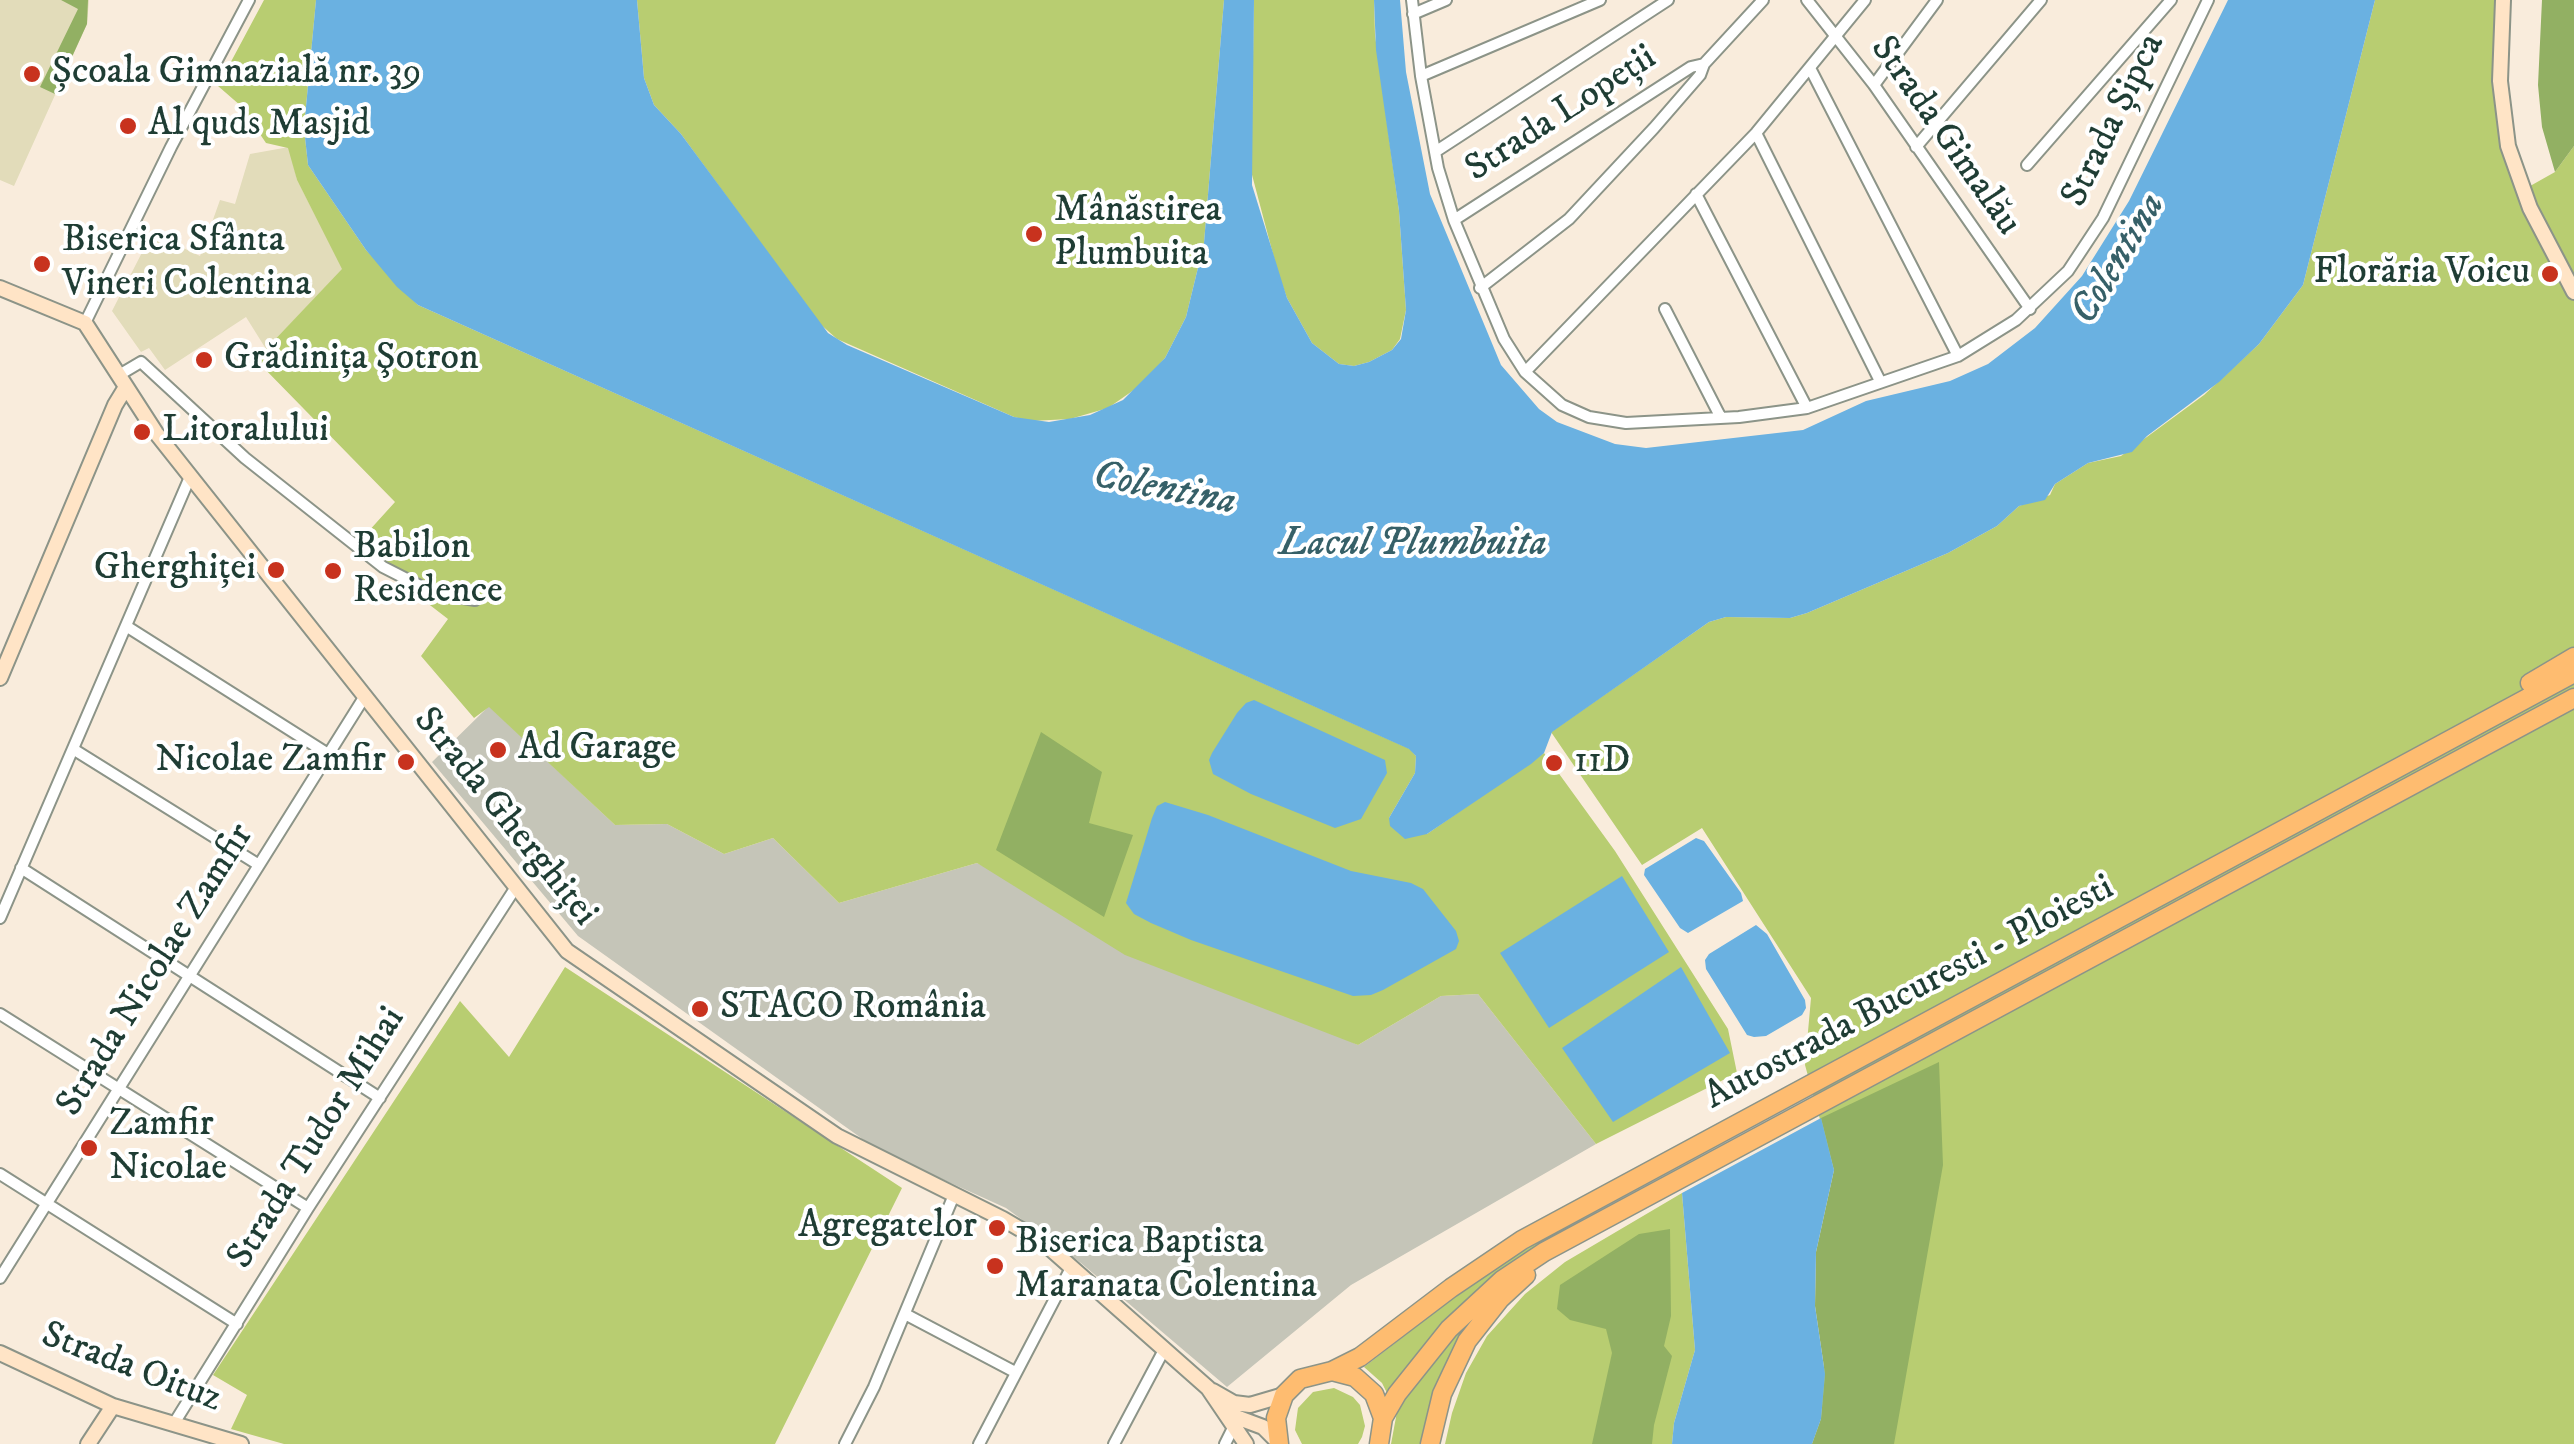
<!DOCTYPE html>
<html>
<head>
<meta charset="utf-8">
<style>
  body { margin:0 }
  canvas { display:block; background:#f9ecdc }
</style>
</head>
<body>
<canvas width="2574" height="1444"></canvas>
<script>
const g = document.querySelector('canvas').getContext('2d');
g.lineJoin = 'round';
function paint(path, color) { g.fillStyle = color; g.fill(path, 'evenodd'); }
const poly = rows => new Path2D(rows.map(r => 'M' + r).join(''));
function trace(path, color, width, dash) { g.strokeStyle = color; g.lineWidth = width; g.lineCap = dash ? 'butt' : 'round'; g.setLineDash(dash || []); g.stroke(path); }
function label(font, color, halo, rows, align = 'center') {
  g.font = font + ' "IM FELL DW Pica",serif'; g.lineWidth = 8; g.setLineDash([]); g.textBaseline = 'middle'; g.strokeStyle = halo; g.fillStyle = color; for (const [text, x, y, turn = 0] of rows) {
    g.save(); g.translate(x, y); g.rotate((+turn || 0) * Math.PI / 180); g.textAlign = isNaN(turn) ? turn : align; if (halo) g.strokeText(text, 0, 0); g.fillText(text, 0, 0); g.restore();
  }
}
paint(poly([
  [0,0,89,0,87,24,14,186,0,180],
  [289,147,297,180,343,269,266,349,246,317,165,370,149,348,141,352,112,311,152,233,200,256,220,200,235,204,250,154]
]), '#e2dcba');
paint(poly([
  [489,706,615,825,667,824,724,854,773,838,839,903,977,863,1358,1045,1441,996,1478,994,1596,1144,1351,1285,1227,1387,1081,1263,1006,1208,878,1150,578,936,432,762]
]), '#c5c5b8');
paint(poly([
  [264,0,316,0,304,128,308,165,366,250,418,305,1410,749,1416,756,1415,773,1389,818,1427,834,1544,753,1615,851,1728,1029,1737,1073,1596,1144,1478,994,1441,996,1358,1045,1125,955,977,863,839,903,773,838,724,854,667,824,615,825,489,707,474,718,421,656,448,619,374,562,357,544,395,502,258,362,266,349,342,269,297,180,288,148,266,143,241,106,218,86],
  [637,0,1224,0,1204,243,1186,317,1165,358,1141,385,1108,408,1070,419,1031,421,1014,417,837,339,819,323,681,134,654,105,644,78],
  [1254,0,1374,0,1375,35,1399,211,1406,310,1400,339,1392,350,1369,362,1354,366,1339,364,1312,343,1287,298,1278,273,1251,171],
  [2375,0,2503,0,2501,99,2523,190,2555,172,2574,146,2574,1444,1812,1444,1821,1419,1834,1170,1805,1065,1811,998,1702,828,1642,865,1551,732,1709,622,1726,617,1790,618,1807,613,1948,553,1997,526,2019,506,2050,495,2055,484,2088,463,2121,456,2204,395,2259,344,2303,285],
  [565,967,902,1188,775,1444,284,1444,231,1429,247,1395,213,1375,460,1001,509,1057],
  [1682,1193,1695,1350,1674,1423,1672,1444,1445,1444,1452,1413,1466,1373,1487,1336,1525,1294,1565,1262],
  [1567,1224,1569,1228,1546,1242,1388,1395,1382,1383,1364,1367,1474,1282],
  [1501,1288,1424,1444,1391,1444,1399,1401,1429,1361],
  [1334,1388,1353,1397,1360,1405,1365,1426,1362,1437,1358,1444,1302,1444,1295,1430,1298,1408,1313,1392]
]), '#b8cd71');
paint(poly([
  [61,0,88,0,87,24,55,94,40,87,78,9],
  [2542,0,2574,0,2574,146,2555,172,2542,127,2538,85],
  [1041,732,1102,772,1089,823,1133,835,1104,917,996,850],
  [1939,1062,1943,1165,1894,1444,1812,1444,1821,1419,1825,1374,1815,1306,1816,1252,1834,1170,1821,1118],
  [1670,1229,1671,1316,1664,1346,1672,1356,1654,1425,1652,1444,1592,1444,1612,1353,1606,1329,1570,1320,1557,1309,1560,1285,1639,1234]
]), '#92b063');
paint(poly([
  [316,0,637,0,644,78,654,105,681,134,828,333,847,345,1014,417,1049,422,1090,415,1123,400,1165,358,1186,317,1204,243,1224,0,1254,0,1252,185,1287,298,1312,343,1339,364,1354,366,1369,362,1392,350,1401,339,1406,310,1399,211,1376,50,1374,0,1400,0,1406,72,1430,194,1501,365,1539,409,1557,422,1615,444,1646,448,1803,430,1866,401,1950,381,1988,364,2035,328,2082,276,2129,201,2228,0,2375,0,2303,285,2259,344,2219,382,2147,436,2132,452,2088,463,2055,484,2045,500,2019,506,1997,526,1948,553,1807,613,1790,618,1726,617,1709,622,1552,732,1544,753,1531,764,1427,834,1405,839,1390,826,1389,818,1415,773,1416,756,1409,749,418,305,397,287,366,250,308,165,304,128],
  [1254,700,1385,760,1387,773,1361,819,1335,828,1251,794,1213,774,1209,760,1212,753,1237,713,1246,703],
  [1165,802,1208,815,1351,871,1411,883,1423,889,1456,931,1459,941,1456,949,1383,990,1371,995,1353,996,1191,940,1151,923,1134,914,1126,903,1152,818,1157,806],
  [1696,838,1704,841,1741,893,1743,901,1688,933,1680,928,1644,875,1645,869],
  [1622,876,1669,952,1549,1028,1500,953],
  [1756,925,1767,934,1805,1000,1806,1008,1802,1015,1766,1036,1754,1037,1747,1035,1706,969,1705,960,1709,954],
  [1681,967,1730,1053,1613,1122,1562,1048],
  [1821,1118,1834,1170,1816,1252,1815,1306,1825,1374,1821,1419,1812,1444,1672,1444,1674,1423,1695,1350,1682,1193]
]), '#6ab1e1');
const street = poly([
  [1412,0,1421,76,1438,168,1454,220,1504,339,1525,372,1562,405,1589,417,1626,423,1739,417,1807,408,1958,356,2016,320,2068,271,2103,218,2208,0],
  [1807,0,1874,85,2030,309],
  [1413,14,1446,0],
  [1811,70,1958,356],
  [1421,76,1600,0],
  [1874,85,1937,0],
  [1756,133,1880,381],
  [1916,147,2041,0],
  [1435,152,1668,0],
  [2027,165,2171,0],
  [1696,194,1807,408],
  [1454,220,1691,67,1704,64],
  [1480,288,1569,219,1654,128,1700,75,1704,64,1763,0],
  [1665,309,1721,418],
  [85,323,171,147,249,0],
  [1525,372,1756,133,1865,0],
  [119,375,141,362,245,458,383,567,434,593,475,600],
  [126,626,328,754],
  [73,749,259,865],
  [21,868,380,1098],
  [0,918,190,477],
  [0,1014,308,1208],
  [0,1174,237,1324],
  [0,1278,365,696],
  [905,1314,1015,1372],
  [173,1425,308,1208,516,887],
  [845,1444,874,1387,954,1195],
  [979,1444,1072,1266],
  [1114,1444,1165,1348],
  [1225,1444,1234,1426]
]);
const secondary = poly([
  [2503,0,2500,81,2508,146,2530,208,2574,292],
  [0,288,85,323,156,433,567,951,837,1136,1003,1219,1044,1243,1208,1388,1246,1444],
  [0,678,115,405,126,387],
  [0,1353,113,1406,241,1444],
  [1213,1391,1234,1403,1250,1405,1284,1395],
  [1228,1414,1263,1427,1278,1442],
  [88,1444,113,1406]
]);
const highway = poly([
  [2530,683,2574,657],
  [1332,1371,1360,1357,1451,1288,1522,1240,2574,673],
  [1383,1418,1397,1394,1449,1329,1502,1280,1544,1252,2574,698],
  [1279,1444,1276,1418,1284,1395,1300,1379,1332,1371,1355,1377,1374,1394,1383,1418,1379,1444],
  [1430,1444,1442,1394,1467,1341,1500,1299,1526,1275]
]);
trace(street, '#8c9488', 14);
trace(secondary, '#8c9488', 18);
trace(highway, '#8c9488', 21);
trace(street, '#fff', 10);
trace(secondary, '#ffe4c6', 14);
trace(highway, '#febc70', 18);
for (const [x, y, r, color] of [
  [32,74,10,"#c8321e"],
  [128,126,10,"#c8321e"],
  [1034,234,10,"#c8321e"],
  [42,264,10,"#c8321e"],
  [2550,274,10,"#c8321e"],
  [204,360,10,"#c8321e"],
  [142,432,10,"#c8321e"],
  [276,570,10,"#c8321e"],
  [333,571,10,"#c8321e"],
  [498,750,10,"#c8321e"],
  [406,762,10,"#c8321e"],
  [1554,763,10,"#c8321e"],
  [700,1009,10,"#c8321e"],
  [89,1148,10,"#c8321e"],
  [997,1228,10,"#c8321e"],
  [995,1266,10,"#c8321e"]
]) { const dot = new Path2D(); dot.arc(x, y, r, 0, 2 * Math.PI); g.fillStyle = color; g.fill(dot); trace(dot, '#fff', 4); }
label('38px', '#1f3d34', '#fff', [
  ["Școala Gimnazială nr. 39",52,74],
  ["Al quds Masjid",148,126],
  ["Mânăstirea",1054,212],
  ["Plumbuita",1054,256],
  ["Biserica Sfânta",62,242],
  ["Vineri Colentina",62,286],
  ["Florăria Voicu",2530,274,"right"],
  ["Grădiniţa Şotron",224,360],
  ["Litoralului",162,432],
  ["Babilon",353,549],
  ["Residence",353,593],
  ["Gherghiței",256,570,"right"],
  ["Ad Garage",518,750],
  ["Nicolae Zamfir",386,762,"right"],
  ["11D",1574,763],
  ["STACO România",720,1009],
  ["Zamfir",109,1126],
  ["Nicolae",109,1170],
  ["Agregatelor",977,1228,"right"],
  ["Biserica Baptista",1015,1244],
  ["Maranata Colentina",1015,1288]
], 'left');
label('38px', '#1f3d34', '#fff', [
  ["Strada Lopeții",1562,115,-33],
  ["Strada Șipca",2115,121,-64],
  ["Strada Gimalău",1944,137,55],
  ["Strada Gherghiței",504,818,51],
  ["Strada Nicolae Zamfir",157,971,-58],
  ["Autostrada Bucuresti - Ploiesti",1910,994,-28],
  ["Strada Tudor Mihai",318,1139,-58],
  ["Strada Oituz",131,1369,21]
]);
label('italic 40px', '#366068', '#fff', [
  ["Colentina",2120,260,-59],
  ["Colentina",1164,491,11],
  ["Lacul Plumbuita",1413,546]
]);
</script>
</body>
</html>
